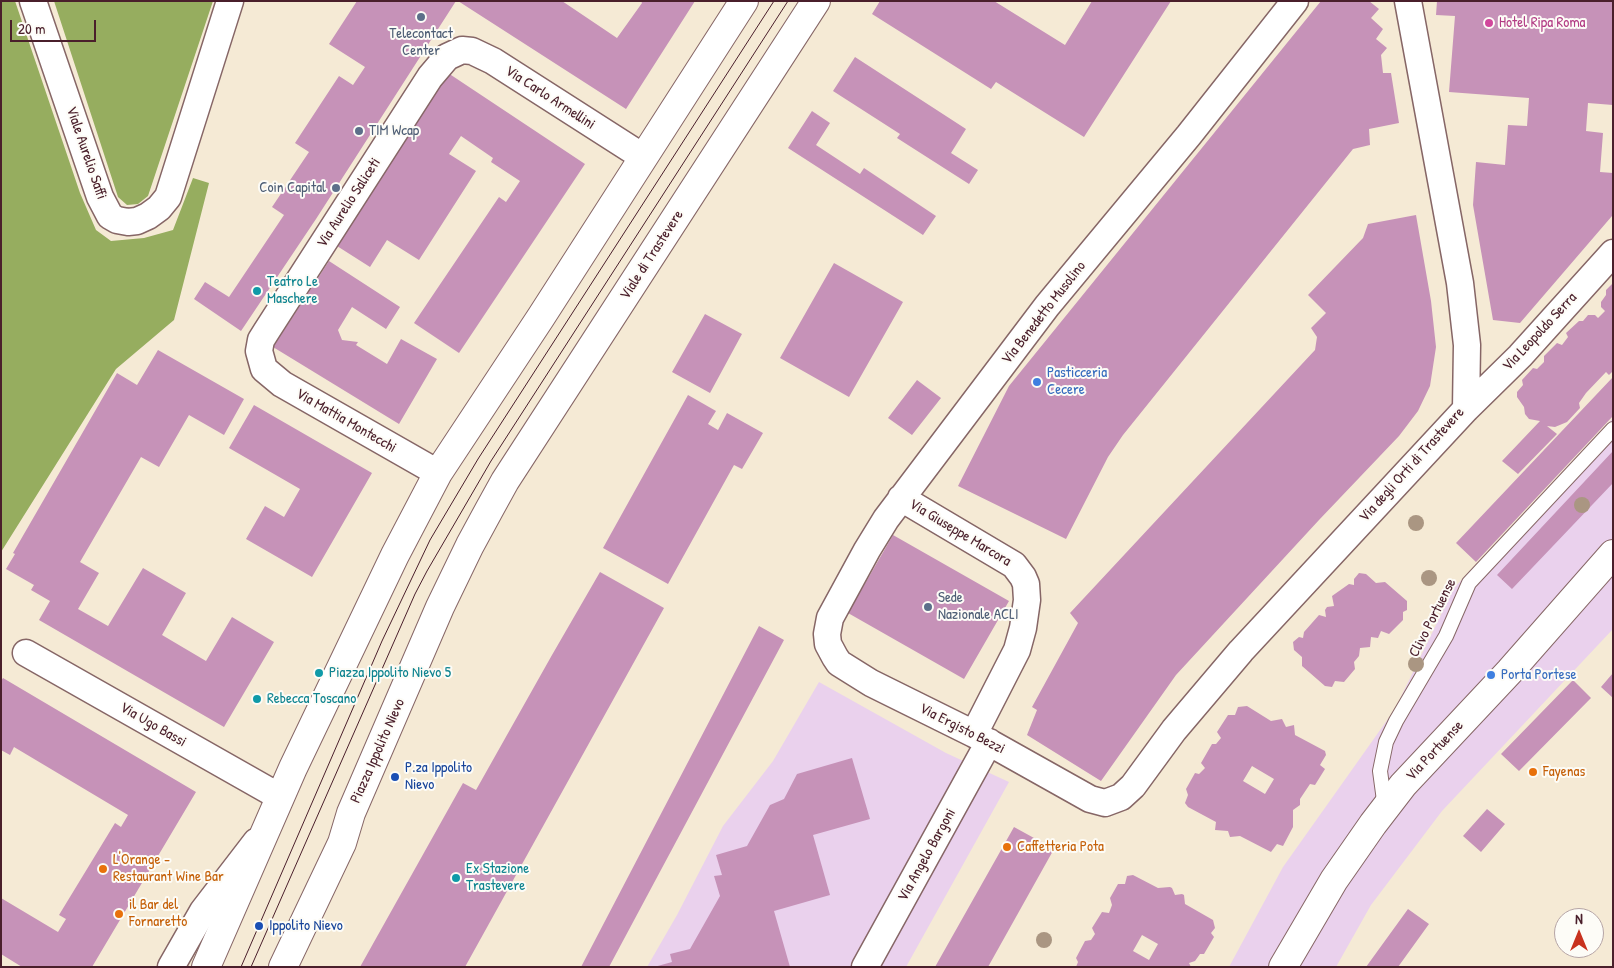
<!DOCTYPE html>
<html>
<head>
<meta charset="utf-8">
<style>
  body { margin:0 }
  #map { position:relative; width:1614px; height:968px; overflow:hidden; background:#f5ead5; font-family:"Patrick Hand",sans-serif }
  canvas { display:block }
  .frame { position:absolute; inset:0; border:2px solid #4a1f2b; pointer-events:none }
  .north { position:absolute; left:1554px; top:908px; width:50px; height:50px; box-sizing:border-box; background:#fdfcf7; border:1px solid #b5a4a5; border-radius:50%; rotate:0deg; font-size:14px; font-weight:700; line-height:20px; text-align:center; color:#4a1f2b }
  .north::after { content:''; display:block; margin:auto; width:18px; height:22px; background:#c8321e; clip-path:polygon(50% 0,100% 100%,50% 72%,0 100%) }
  .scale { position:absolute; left:10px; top:20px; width:86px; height:22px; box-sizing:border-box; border:2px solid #4a1f2b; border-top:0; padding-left:6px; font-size:15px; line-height:18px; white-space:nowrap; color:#4a1f2b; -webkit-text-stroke:4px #fdfcf7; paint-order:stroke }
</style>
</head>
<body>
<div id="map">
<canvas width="1614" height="968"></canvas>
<div class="frame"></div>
<div class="north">N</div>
<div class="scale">20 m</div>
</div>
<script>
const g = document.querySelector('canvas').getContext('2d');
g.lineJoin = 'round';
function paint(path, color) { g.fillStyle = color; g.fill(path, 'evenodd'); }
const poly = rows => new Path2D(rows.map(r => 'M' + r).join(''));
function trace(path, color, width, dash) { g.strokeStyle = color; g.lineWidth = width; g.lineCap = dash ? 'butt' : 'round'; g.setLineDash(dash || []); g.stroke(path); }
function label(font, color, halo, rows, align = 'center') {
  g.font = font + ' "Patrick Hand",sans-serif'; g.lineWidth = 4; g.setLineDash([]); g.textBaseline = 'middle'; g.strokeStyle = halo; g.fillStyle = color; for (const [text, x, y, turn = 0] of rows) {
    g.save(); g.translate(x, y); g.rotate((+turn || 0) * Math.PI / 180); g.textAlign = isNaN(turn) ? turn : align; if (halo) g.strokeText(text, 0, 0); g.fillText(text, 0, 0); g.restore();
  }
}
paint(poly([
  [1613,418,1613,629,1442,811,1371,905,1336,967,1229,967,1283,867,1395,709,1454,588],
  [819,682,946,753,1009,782,906,967,647,967,677,915,723,826,773,761]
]), '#ead1ed');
paint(poly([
  [1,1,15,1,80,193,96,230,111,241,144,238,173,230,193,178,209,183,174,320,116,369,1,552],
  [54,1,213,1,148,196,138,204,127,205,118,197]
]), '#96ad5f');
paint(poly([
  [357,1,456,1,316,219,241,331,194,299,205,282,229,297,284,215,272,207,309,152,295,143,339,76,353,85,365,67,329,44],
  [458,1,562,1,617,38,642,3,641,1,695,1,626,109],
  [880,1,994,1,1065,45,1092,1,1171,1,1084,137,996,82,991,89,872,14],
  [1321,1,1369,1,1379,9,1371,18,1383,29,1376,39,1387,48,1381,55,1383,73,1391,73,1399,123,1369,129,1370,145,1353,149,1123,435,1108,457,1066,539,958,486,1009,386],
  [1437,1,1613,2,1613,105,1588,103,1586,131,1603,133,1600,172,1613,173,1612,216,1520,323,1493,320,1473,205,1476,162,1505,165,1508,125,1527,126,1529,98,1449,92,1455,16,1436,15],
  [855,57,966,129,951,153,978,170,969,184,897,138,900,134,833,91],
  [448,73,585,164,459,353,414,323,499,197,506,202,520,181,491,162,493,158,461,136,449,154,476,171,419,260,387,240,370,267,337,246],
  [812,111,830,123,816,145,860,174,864,168,936,216,923,235,788,148],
  [1416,215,1431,301,1436,347,1430,386,1418,411,1399,436,1319,520,1176,675,1101,781,1027,735,1037,710,1032,707,1078,623,1070,613,1315,350,1317,337,1311,328,1326,313,1308,295,1363,238,1368,224],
  [329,261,400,307,386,329,352,307,338,330,342,340,358,342,356,345,387,364,401,339,437,359,399,424,273,347],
  [834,263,903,302,849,397,780,358],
  [1613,283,1613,371,1609,375,1606,372,1586,393,1579,403,1580,408,1567,422,1555,427,1547,426,1557,434,1518,474,1502,461,1540,421,1529,419,1525,414,1524,407,1517,397,1517,392,1523,385,1522,380,1533,368,1537,369,1544,362,1544,356,1557,343,1562,345,1568,337,1566,333,1579,321,1583,321,1588,315,1595,315,1598,318,1605,311,1601,307,1601,302,1606,295,1606,290],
  [705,314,742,334,710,393,672,372],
  [158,350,244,399,224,435,189,415,159,467,141,457,80,562,99,573,78,609,108,626,143,568,186,593,162,635,206,661,232,617,274,642,224,727,39,620,50,601,31,590,34,585,6,569,15,554,13,553,117,373,137,385],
  [1613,377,1613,416,1476,562,1456,543],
  [917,380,941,398,912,435,888,418],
  [688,395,716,411,708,424,718,430,727,413,763,433,742,469,734,465,668,584,603,548],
  [254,405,372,473,312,577,246,539,265,506,284,517,300,489,229,448],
  [1613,451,1613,483,1512,589,1497,575],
  [893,535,1009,601,964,679,848,613],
  [600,572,664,608,465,967,360,967,463,783,476,790,552,655],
  [1359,573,1366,574,1376,583,1385,582,1407,601,1407,610,1403,612,1403,620,1389,634,1381,631,1378,638,1371,637,1370,647,1360,648,1359,656,1354,662,1355,669,1344,682,1335,681,1332,687,1325,686,1302,666,1302,657,1294,650,1293,642,1299,637,1303,638,1304,632,1319,615,1326,617,1325,610,1327,607,1334,606,1332,596,1349,584,1354,585,1354,579],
  [759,626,784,640,609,967,581,967],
  [1613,673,1613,698,1601,687],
  [3,678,196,792,92,967,22,967,1,954,1,898,58,932,66,919,59,915,115,823,121,827,128,815,14,747,10,755,1,750,1,681],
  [1573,680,1591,698,1519,771,1501,754],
  [1247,706,1271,721,1282,719,1286,727,1294,725,1295,735,1325,751,1326,755,1320,765,1325,769,1315,785,1310,784,1300,799,1300,805,1293,810,1293,827,1283,846,1277,844,1271,852,1240,836,1230,837,1228,831,1215,830,1216,822,1188,807,1185,803,1188,795,1186,789,1195,773,1199,774,1205,768,1201,763,1212,744,1216,744,1221,738,1217,732,1228,715,1235,715,1238,707],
  [1252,766,1274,779,1265,794,1243,781],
  [852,758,870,819,813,835,830,895,774,911,790,967,654,967,672,962,670,954,690,949,720,896,714,876,722,875,716,855,747,846,770,805,784,799,797,774],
  [1487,809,1505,824,1481,852,1463,836],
  [1014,827,1054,849,988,967,935,967],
  [1133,875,1158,888,1170,887,1172,888,1175,895,1182,894,1184,895,1185,904,1213,920,1215,928,1211,933,1214,937,1204,954,1200,954,1195,961,1189,963,1191,967,1076,967,1078,962,1076,958,1085,941,1091,940,1095,934,1092,928,1102,912,1109,913,1112,905,1110,898,1118,884,1125,884,1127,876],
  [1142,935,1158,944,1149,960,1133,951],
  [1408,909,1429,924,1398,967,1366,967]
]), '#c692b8');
const lane = poly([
  [1385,808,1380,771,1386,742,1396,721,1446,636,1469,583,1613,429]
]);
const street = poly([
  [33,1,100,197,110,216,117,220,128,222,137,221,148,216,159,208,168,197,230,1],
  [1295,1,1189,135,1047,306,886,519,867,550,830,618,827,634,828,644,835,657,839,663,871,683,974,734,1090,799,1105,803,1121,797,1133,786,1174,730,1241,651,1466,409,1520,356,1613,253],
  [1408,1,1460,283,1467,345,1466,409],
  [438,473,282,384,264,369,259,351,261,340,266,332,430,77,447,57,462,50,472,51,493,61,643,157],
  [901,498,1014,565,1023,577,1026,584,1027,600,1023,628,1017,650,974,734],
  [26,653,280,797],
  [171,967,203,911,256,842],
  [865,967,989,742]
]);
const secondary = poly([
  [206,967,293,768,395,555,438,473,541,317,744,1],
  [283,967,342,843,351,813,440,607,470,545,489,510,505,481,816,1],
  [1283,967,1334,880,1373,824,1403,785,1510,671,1613,554]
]);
trace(lane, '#866666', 16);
trace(street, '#866666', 29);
trace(secondary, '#866666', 30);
trace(lane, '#fff', 14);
trace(street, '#fff', 26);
trace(secondary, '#fff', 28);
trace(poly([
  [241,967,382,641,430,540,478,459,774,1],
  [251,967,415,594,427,571,491,461,788,1]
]), '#4a1f2b', 1);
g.fillStyle = '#aa9682';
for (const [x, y] of [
  [1582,505],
  [1416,523],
  [1429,578],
  [1416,664],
  [1044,940]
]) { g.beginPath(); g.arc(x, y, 8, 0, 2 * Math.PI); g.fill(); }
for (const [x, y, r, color] of [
  [421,17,5,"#5c6f8a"],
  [1489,23,5,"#d1479c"],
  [359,131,5,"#5c6f8a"],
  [336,188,5,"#5c6f8a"],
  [257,291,5,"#0f9aa8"],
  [1037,382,5,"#3f7fe0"],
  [928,607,5,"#5c6f8a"],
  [319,673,5,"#0f9aa8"],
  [1491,675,5,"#3f7fe0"],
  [257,699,5,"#0f9aa8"],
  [1533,772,5,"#e8710a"],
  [395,777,5,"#1a4fb4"],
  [1007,847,5,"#e8710a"],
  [103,869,5,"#e8710a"],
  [456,878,5,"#0f9aa8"],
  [119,914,5,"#e8710a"],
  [259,926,5,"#1a4fb4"]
]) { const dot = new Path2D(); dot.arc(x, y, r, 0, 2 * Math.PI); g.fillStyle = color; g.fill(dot); trace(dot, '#fdfcf7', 2); }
label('15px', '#b23c85', '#fdfcf7', [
  ["Hotel Ripa Roma",1499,23]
], 'left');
label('15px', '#4e5e75', '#fdfcf7', [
  ["Telecontact",421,34,"center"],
  ["Center",421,51,"center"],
  ["TIM Wcap",369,131],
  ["Coin Capital",326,188,"right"],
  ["Sede",938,598],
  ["Nazionale ACLI",938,615]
], 'left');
label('15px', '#4a1f2b', '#fdfcf7', [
  ["Via Carlo Armellini",550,98,33],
  ["Viale Aurelio Saffi",86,153,71],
  ["Via Aurelio Saliceti",349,203,-57],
  ["Viale di Trastevere",652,255,-57],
  ["Via Benedetto Musolino",1044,313,-52],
  ["Via Leopoldo Serra",1540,332,-47],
  ["Via Mattia Montecchi",346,421,30],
  ["Via degli Orti di Trastevere",1412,465,-48],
  ["Via Giuseppe Marcora",960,533,31],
  ["Clivo Portuense",1433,618,-63],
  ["Via Ugo Bassi",153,725,30],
  ["Via Ergisto Bezzi",962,729,27],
  ["Piazza Ippolito Nievo",378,751,-66],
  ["Via Portuense",1435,751,-47],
  ["Via Angelo Bargoni",927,855,-61]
]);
label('15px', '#0d838f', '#fdfcf7', [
  ["Teatro Le",267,282],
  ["Maschere",267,299],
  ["Piazza Ippolito Nievo 5",329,673],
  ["Rebecca Toscano",267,699],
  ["Ex Stazione",466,869],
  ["Trastevere",466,886]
], 'left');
label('15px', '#366cbe', '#fdfcf7', [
  ["Pasticceria",1047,373],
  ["Cecere",1047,390],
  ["Porta Portese",1501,675]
], 'left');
label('15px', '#164399', '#fdfcf7', [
  ["P.za Ippolito",405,768],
  ["Nievo",405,785],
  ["Ippolito Nievo",269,926]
], 'left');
label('15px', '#c56008', '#fdfcf7', [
  ["Fayenas",1543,772],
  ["Caffetteria Pota",1017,847],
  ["L'Orange -",113,860],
  ["Restaurant Wine Bar",113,877],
  ["il Bar del",129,905],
  ["Fornaretto",129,922]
], 'left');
</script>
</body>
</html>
